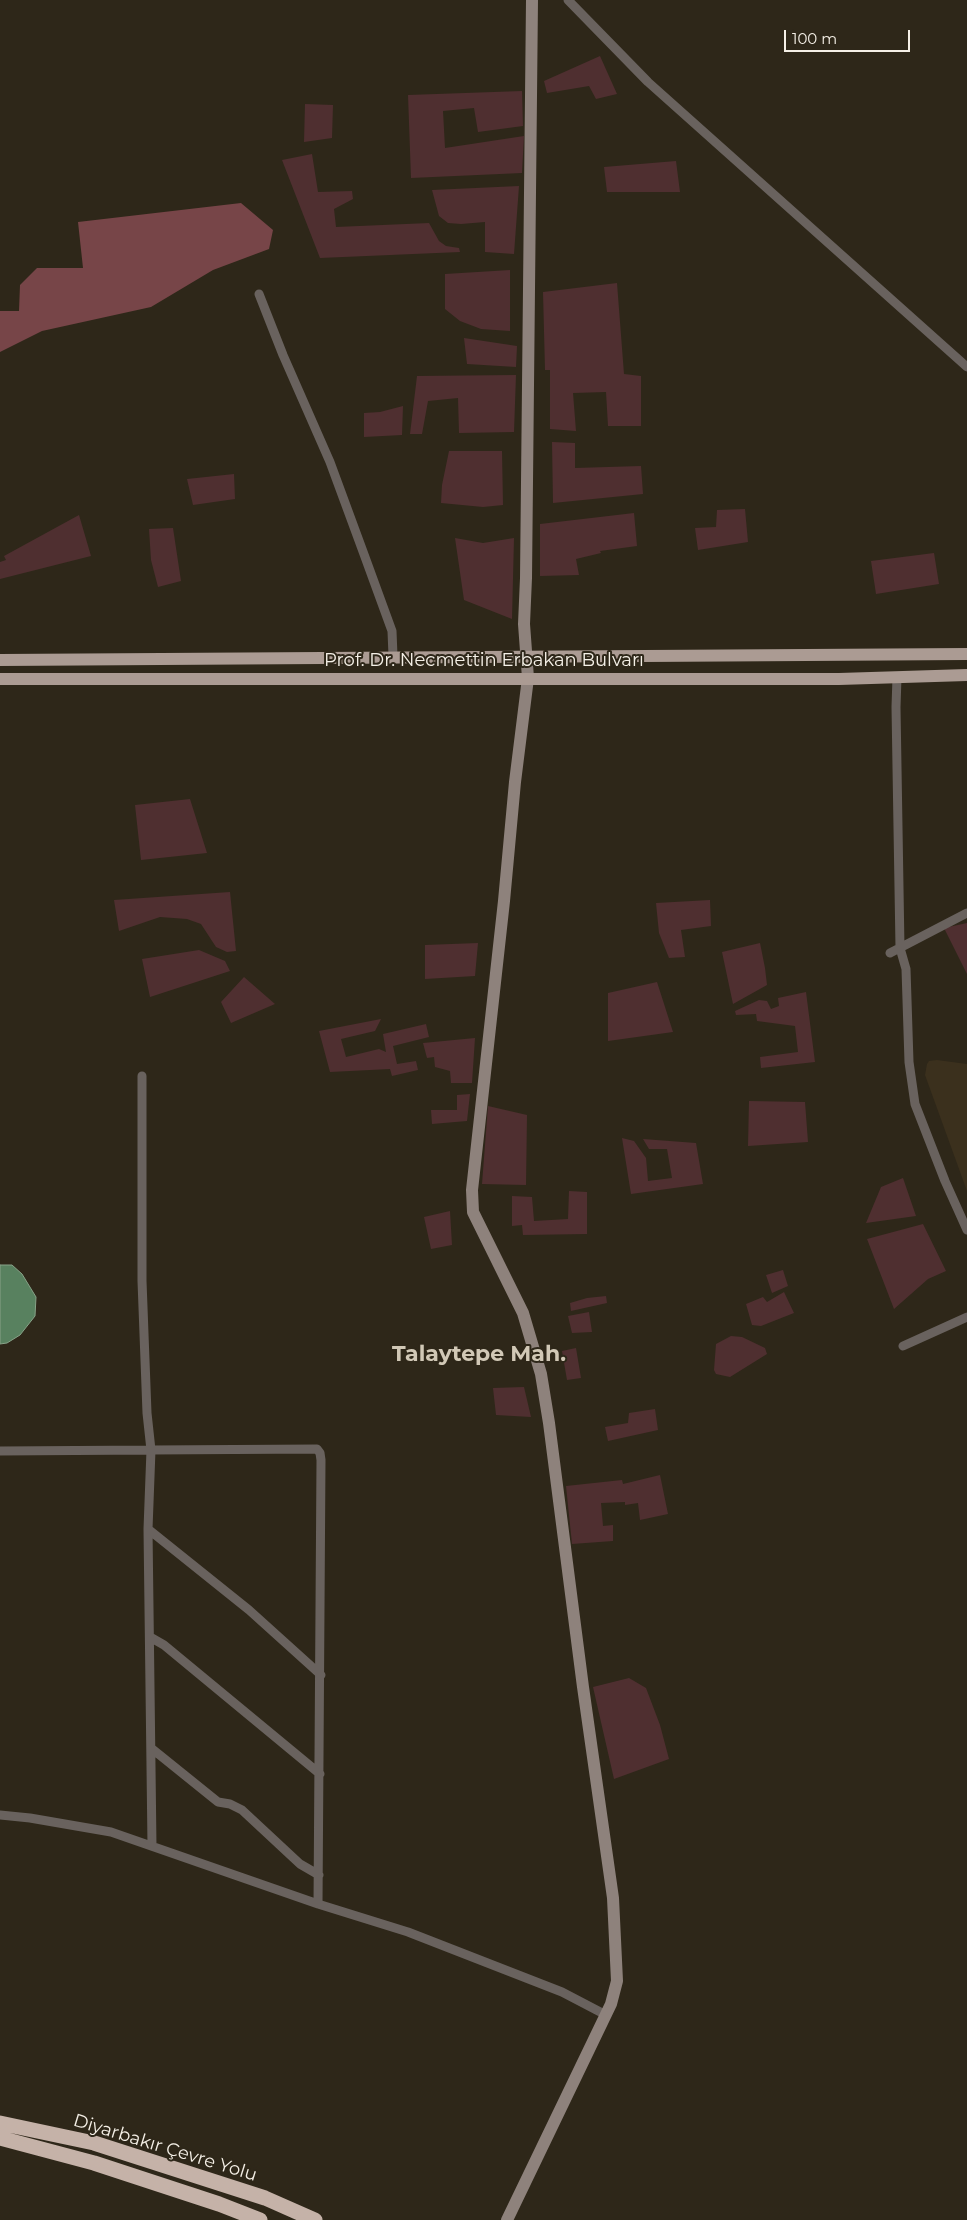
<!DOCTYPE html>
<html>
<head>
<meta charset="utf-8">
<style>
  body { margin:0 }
  #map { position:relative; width:967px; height:2220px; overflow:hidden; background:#2e2719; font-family:Montserrat,sans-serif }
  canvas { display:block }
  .scale { position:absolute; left:784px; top:30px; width:126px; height:22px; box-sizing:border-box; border:2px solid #f5f0e7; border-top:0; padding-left:6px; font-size:15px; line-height:18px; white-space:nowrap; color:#f5f0e7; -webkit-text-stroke:4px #2e2719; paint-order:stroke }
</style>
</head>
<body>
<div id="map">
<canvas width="967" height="2220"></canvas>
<div class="scale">100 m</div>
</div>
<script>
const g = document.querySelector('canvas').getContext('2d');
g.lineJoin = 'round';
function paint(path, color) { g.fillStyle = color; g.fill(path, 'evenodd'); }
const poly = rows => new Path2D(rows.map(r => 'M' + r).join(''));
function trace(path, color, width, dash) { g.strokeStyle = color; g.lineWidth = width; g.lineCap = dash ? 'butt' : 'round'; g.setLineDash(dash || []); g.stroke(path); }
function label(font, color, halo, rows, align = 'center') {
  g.font = font + ' Montserrat,sans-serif'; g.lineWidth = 4; g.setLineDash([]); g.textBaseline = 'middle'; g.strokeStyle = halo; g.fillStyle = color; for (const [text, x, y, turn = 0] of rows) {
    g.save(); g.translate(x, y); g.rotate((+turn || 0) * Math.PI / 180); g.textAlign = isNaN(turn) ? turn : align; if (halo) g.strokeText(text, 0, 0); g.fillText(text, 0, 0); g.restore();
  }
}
paint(poly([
  [937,1060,967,1064,967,1191,925,1075,927,1064,929,1061]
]), '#3b301d');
paint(poly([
  [600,56,617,94,596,99,589,86,547,93,544,81],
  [522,91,523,126,478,132,474,108,443,111,445,148,524,136,522,173,411,178,408,95],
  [305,104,333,105,332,138,304,142],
  [312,154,318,192,352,191,353,199,334,209,336,227,429,223,439,241,446,246,459,248,460,252,320,258,282,160],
  [676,161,680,192,607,192,604,167],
  [519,186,514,254,485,252,485,222,461,224,448,223,439,216,432,190],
  [510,270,510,331,481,329,460,321,445,309,445,274],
  [617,283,624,374,641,376,641,426,608,426,606,392,573,393,576,431,550,429,550,370,545,370,543,292],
  [464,338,517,346,516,367,467,364],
  [516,375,514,432,459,433,458,398,428,401,422,434,410,434,417,376],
  [403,406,402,435,364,437,364,413,380,412],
  [552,442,575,443,575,468,641,466,643,494,553,503],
  [449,451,502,451,503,505,483,507,441,503,442,485],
  [234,474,235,499,193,505,187,479],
  [745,509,748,542,698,550,695,528,716,527,717,510],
  [634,513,637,546,600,551,601,553,576,559,579,575,540,576,540,524],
  [79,515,91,556,0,579,0,562,6,560,4,556],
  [173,528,181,581,158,587,151,560,149,529],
  [455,538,483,543,514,538,512,619,464,600],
  [934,553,939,584,876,594,871,561],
  [190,799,207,853,141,860,135,805],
  [230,892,236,951,227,952,216,947,201,924,187,919,160,917,119,931,114,900],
  [710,900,711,926,681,930,685,957,669,958,659,933,656,903],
  [967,923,967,974,944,928],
  [478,943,475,976,425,979,425,945],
  [760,943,765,968,767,985,733,1004,722,952],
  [199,950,225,961,230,971,150,997,142,959],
  [244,977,275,1004,231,1023,221,1002],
  [657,982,673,1032,608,1041,608,993],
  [806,992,815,1062,761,1068,760,1057,798,1052,795,1026,757,1021,756,1014,736,1015,735,1011,759,1000,767,1001,771,1009,779,1006,778,998],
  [381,1019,375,1031,341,1039,346,1057,379,1049,386,1052,383,1034,426,1024,429,1037,393,1046,397,1064,416,1061,418,1070,392,1076,390,1069,330,1072,319,1031],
  [475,1038,472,1083,451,1083,450,1071,435,1067,434,1057,427,1058,423,1043],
  [470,1094,467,1121,432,1124,431,1110,457,1110,457,1095],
  [749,1101,805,1102,808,1142,748,1146],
  [488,1106,527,1115,526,1185,482,1184],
  [622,1138,634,1141,646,1158,648,1181,672,1178,667,1149,649,1149,643,1139,696,1143,703,1184,631,1194],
  [903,1178,916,1216,866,1223,881,1187],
  [569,1191,587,1192,587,1234,523,1235,522,1225,512,1226,512,1196,532,1197,534,1221,568,1219],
  [450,1211,452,1245,431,1249,424,1217],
  [923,1224,946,1271,928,1279,894,1309,867,1239],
  [783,1270,788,1286,772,1293,766,1275],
  [784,1292,794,1313,761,1326,752,1325,746,1304,763,1297,767,1302],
  [606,1296,607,1303,571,1311,570,1303,587,1298],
  [589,1312,592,1332,572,1333,568,1316],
  [731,1336,742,1337,765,1348,767,1354,730,1377,716,1374,714,1370,716,1344],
  [576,1348,581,1378,567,1380,562,1351],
  [524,1387,531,1417,496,1415,493,1388],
  [655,1409,658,1430,608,1441,605,1427,628,1423,629,1413],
  [660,1475,668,1514,640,1520,638,1503,625,1505,625,1502,601,1503,603,1526,613,1525,613,1541,572,1544,566,1486,622,1480,623,1484],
  [629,1678,646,1688,660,1725,669,1759,614,1779,593,1687]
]), '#4f2f30');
paint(poly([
  [241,203,273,230,269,249,213,270,151,307,42,331,0,352,0,311,19,311,20,285,37,268,83,268,78,222]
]), '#774548');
const water = poly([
  [0,1265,12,1265,22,1274,36,1297,35,1316,20,1335,7,1343,0,1344,0,1265]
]);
paint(water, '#58815f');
trace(water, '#87a288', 1);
trace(poly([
  [568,0,648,82,967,367],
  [259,294,283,355,330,462,365,557,392,631,393,656],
  [897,677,896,707,900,948,906,969,909,1062,915,1104,945,1181,967,1230],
  [890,953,967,913],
  [903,1346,967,1317],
  [0,1451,151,1450,147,1413,142,1281,142,1076],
  [148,1529,249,1610,321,1675],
  [150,1637,164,1645,320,1774],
  [151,1748,218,1802,230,1804,242,1810,300,1864,319,1875],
  [0,1815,30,1818,111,1832,318,1904,408,1932,562,1992,606,2015],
  [152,1846,148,1529,151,1450,317,1449,320,1453,321,1460,318,1904]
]), '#69625e', 9);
trace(poly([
  [507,2220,611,2004,617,1981,613,1898,583,1687,549,1423,541,1374,523,1313,473,1212,472,1190,504,901,515,782,528,678,524,624,526,578,532,0]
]), '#8e827c', 12);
trace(poly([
  [0,660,967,654],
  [0,679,839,679,967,675]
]), '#ab9b93', 12);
trace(poly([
  [0,2123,94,2143,265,2198,315,2220],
  [0,2138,94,2163,219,2204,260,2220]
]), '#c5b2a8', 15);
label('18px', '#f5f0e7', '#2e2719', [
  ["Prof. Dr. Necmettin Erbakan Bulvarı",484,661],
  ["Diyarbakır Çevre Yolu",165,2148,17]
]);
label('bold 22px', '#d1c8b6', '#2e2719', [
  ["Talaytepe Mah.",479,1355]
]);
</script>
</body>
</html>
